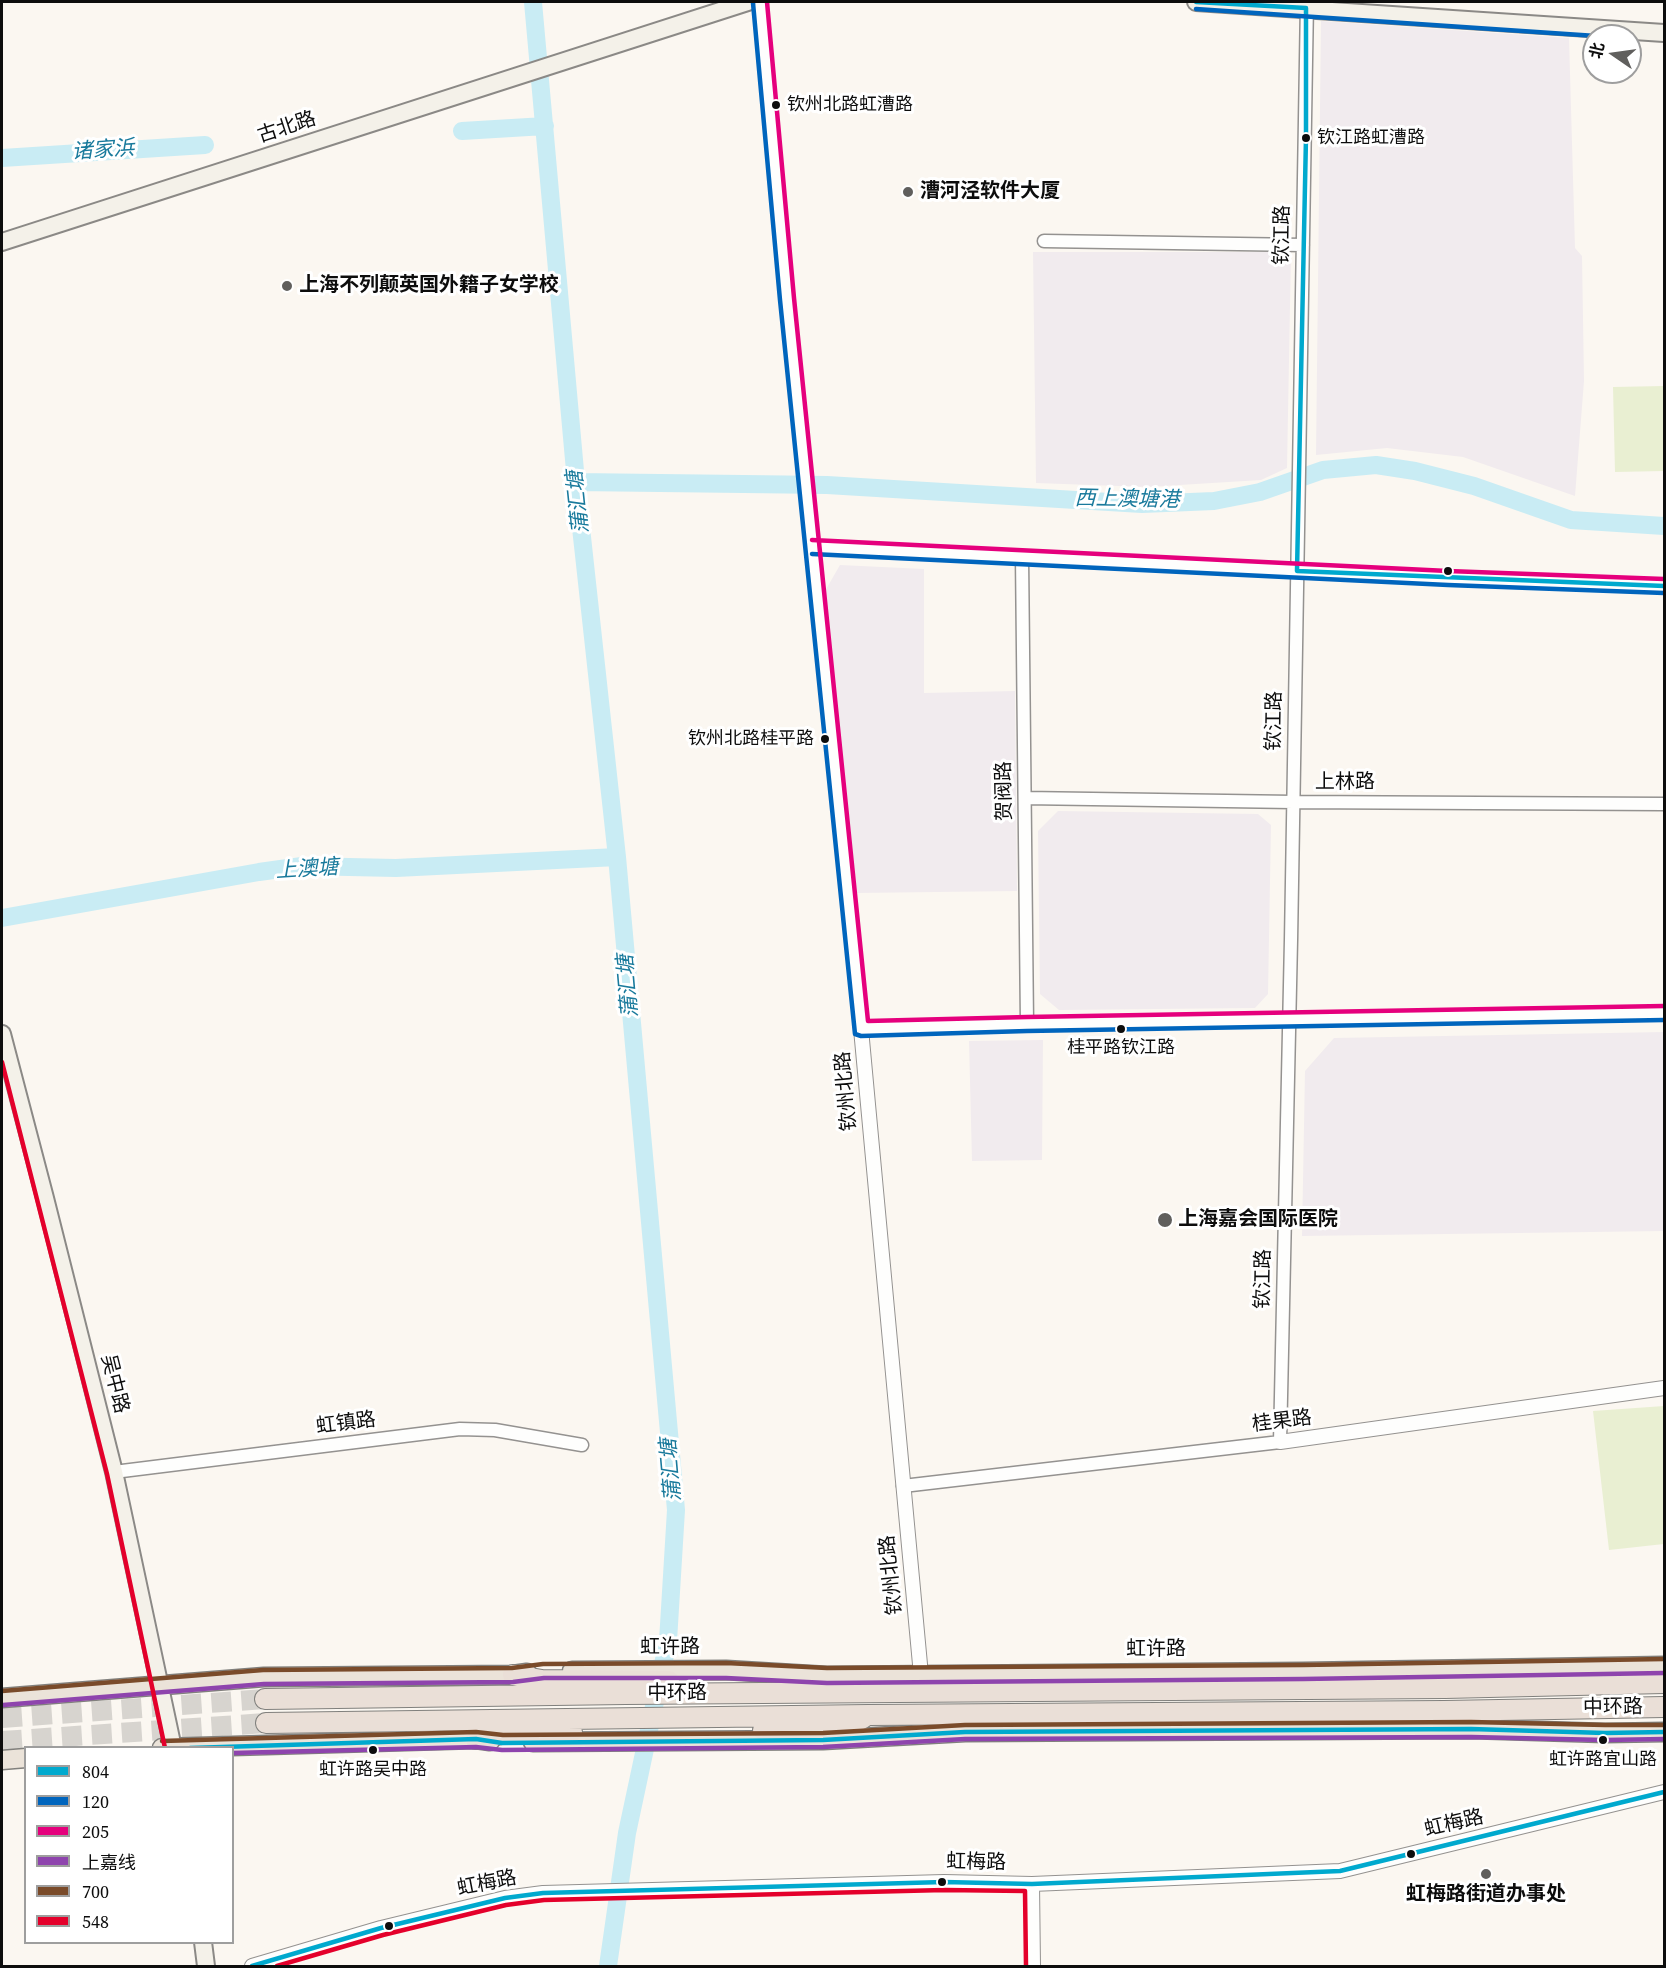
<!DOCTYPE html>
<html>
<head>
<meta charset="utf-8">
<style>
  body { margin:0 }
  #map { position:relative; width:1666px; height:1968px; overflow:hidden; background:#fbf7f1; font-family:"Source Serif 4","Noto Sans SC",serif }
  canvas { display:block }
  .frame { position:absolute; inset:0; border:3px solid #0d0d0d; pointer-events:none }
  .legend { position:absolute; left:24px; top:1746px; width:210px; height:198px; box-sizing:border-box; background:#fff; border:2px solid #9e9e9e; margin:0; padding:8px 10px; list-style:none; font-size:18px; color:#0d0d0d }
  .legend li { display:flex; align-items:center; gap:12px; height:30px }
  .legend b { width:30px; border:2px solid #9e9e9e }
  .north { position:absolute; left:1582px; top:24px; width:60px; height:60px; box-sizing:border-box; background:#fff; border:2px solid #9e9e9e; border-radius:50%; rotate:283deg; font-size:16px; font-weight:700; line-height:24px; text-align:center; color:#0d0d0d }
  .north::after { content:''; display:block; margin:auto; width:21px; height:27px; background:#605f5d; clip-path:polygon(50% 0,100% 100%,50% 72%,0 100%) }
</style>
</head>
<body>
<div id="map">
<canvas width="1666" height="1968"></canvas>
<div class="frame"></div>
<ul class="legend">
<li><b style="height:8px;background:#00a9ce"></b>804</li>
<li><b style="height:8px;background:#0065bd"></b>120</li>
<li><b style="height:8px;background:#e5007d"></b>205</li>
<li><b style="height:8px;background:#8e44ad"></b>上嘉线</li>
<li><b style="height:8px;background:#7a4b2a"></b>700</li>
<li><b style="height:8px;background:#e4002b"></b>548</li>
</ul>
<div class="north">北</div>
</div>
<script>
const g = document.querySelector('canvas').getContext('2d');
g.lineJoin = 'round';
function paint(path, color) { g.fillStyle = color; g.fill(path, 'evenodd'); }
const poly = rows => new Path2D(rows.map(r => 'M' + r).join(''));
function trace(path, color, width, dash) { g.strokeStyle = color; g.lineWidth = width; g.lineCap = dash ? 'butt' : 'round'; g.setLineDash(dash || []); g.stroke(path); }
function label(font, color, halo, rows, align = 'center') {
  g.font = font + ' "Source Serif 4","Noto Sans SC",serif'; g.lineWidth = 6; g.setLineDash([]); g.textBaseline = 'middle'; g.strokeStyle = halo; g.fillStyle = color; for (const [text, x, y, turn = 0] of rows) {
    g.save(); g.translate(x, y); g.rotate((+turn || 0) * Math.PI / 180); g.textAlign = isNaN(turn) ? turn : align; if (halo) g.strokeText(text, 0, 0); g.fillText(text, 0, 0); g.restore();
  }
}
paint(poly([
  [1321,21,1569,38,1575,248,1582,256,1584,381,1575,496,1463,457,1387,448,1316,455],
  [1033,252,1291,252,1287,468,1261,480,1147,487,1036,483],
  [840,565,924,569,924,693,1015,691,1017,891,857,893,825,591],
  [1058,811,1258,814,1271,825,1268,994,1255,1008,1059,1010,1040,994,1038,831],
  [1664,1032,1664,1231,1302,1236,1305,1071,1334,1038],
  [1043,1040,1042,1160,972,1161,969,1041]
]), '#f1ebee');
paint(poly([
  [1664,386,1664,471,1615,472,1613,387],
  [1664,1406,1664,1544,1609,1550,1593,1411]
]), '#e9efd2');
trace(poly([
  [533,2,576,482,617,857,676,1510,668,1641,627,1833,608,1966],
  [462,131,545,126],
  [2,158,205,145],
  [576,482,827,485,1142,504,1214,501,1260,492,1323,470,1376,465,1415,471,1474,486,1571,520,1664,526],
  [2,918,259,872,302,866,396,868,617,857]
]), '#c9ecf4', 18);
trace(poly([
  [2,1718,265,1699],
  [2,1741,266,1723]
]), '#d7d4cf', 20, [20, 10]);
const minor = poly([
  [1044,241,1303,245],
  [1022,557,1027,1024],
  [1025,798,1293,802,1664,804],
  [114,1472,460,1429,495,1430,582,1445],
  [903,1486,1280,1442,1291,940,1307,2]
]);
const tertiary = poly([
  [760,2,787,299,861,1029,921,1675],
  [812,547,1448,578,1664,586],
  [861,1029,1027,1024,1664,1013],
  [1280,1442,1664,1388],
  [1032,1884,1033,1966],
  [252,1966,381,1928,505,1898,543,1893,944,1882,1032,1884,1340,1871,1664,1792]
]);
const secondary = poly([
  [1196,2,1664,33],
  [2,242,748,2],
  [2,1034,45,1198,114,1472,173,1748],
  [203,1942,206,1966]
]);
const primary = poly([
  [572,1671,726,1670,827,1676,1303,1672,1664,1666],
  [2,1698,264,1677,513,1675,527,1673],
  [533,1742,823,1740,965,1732,1471,1729,1605,1733,1664,1732],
  [162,1748,476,1739,490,1741],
  [2,1760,26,1758]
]);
const trunk = poly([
  [513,1675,542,1680,669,1681],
  [265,1699,626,1694,1445,1688,1664,1683],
  [266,1723,868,1715,1444,1711,1664,1707],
  [763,1730,839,1730,863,1718],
  [476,1739,502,1734,572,1732]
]);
trace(minor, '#949290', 15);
trace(tertiary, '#949290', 16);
trace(secondary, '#8b8986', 20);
trace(primary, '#81807d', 21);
trace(trunk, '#81807d', 22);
trace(minor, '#fefefd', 12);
trace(tertiary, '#fefefd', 14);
trace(secondary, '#f4f1e9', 16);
trace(primary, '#ebe3d9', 18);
trace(trunk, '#eadfd7', 20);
trace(poly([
  [1196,2,1306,8,1306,137,1297,571,1664,586],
  [190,1748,476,1739,502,1743,823,1740,965,1732,1471,1729,1605,1733,1664,1732],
  [252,1966,381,1928,505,1898,543,1893,944,1882,1032,1884,1340,1871,1664,1792]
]), '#00a9ce', 4.5);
trace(poly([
  [753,3,780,300,855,1034,861,1036,1027,1031,1664,1020],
  [1196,9,1596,36],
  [812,554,1448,585,1664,593]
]), '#0065bd', 4.5);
trace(poly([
  [767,2,794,298,868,1021,1027,1017,1664,1006],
  [812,540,1448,571,1664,579]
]), '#e5007d', 4.5);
trace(poly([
  [3,1705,264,1684,513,1682,544,1678,726,1678,827,1683,1303,1679,1664,1673],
  [232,1753,476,1747,502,1750,823,1747,965,1739,1471,1737,1605,1740,1664,1739]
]), '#8e44ad', 4.5);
trace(poly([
  [2,1691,263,1670,512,1668,543,1664,726,1663,827,1668,1303,1665,1664,1659],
  [162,1741,476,1732,503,1735,823,1733,965,1725,1471,1722,1605,1725,1664,1725]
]), '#7a4b2a', 4.5);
trace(poly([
  [2,1062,107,1474,165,1748],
  [277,1966,383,1935,506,1905,544,1900,944,1890,1025,1891,1026,1966]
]), '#e4002b', 4.5);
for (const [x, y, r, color] of [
  [776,105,5,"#0d0d0d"],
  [1306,138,5,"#0d0d0d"],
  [908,192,6,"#605f5d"],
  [287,286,6,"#605f5d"],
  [1448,571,5,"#0d0d0d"],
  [825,739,5,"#0d0d0d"],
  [1121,1029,5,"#0d0d0d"],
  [1165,1220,8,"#605f5d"],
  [1603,1740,5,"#0d0d0d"],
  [373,1750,5,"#0d0d0d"],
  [1411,1854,5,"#0d0d0d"],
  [1486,1874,6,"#605f5d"],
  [942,1882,5,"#0d0d0d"],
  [389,1926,5,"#0d0d0d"]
]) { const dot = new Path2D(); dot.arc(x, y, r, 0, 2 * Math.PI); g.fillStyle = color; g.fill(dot); trace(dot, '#fff', 2); }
label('18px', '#0d0d0d', '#fff', [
  ["钦州北路虹漕路",787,105,"left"],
  ["钦江路虹漕路",1317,138,"left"],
  ["钦州北路桂平路",814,739,"right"],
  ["桂平路钦江路",1121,1048],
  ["虹许路宜山路",1603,1760],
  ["虹许路吴中路",373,1770]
]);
label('20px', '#0d0d0d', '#fff', [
  ["古北路",287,128,-18],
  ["钦江路",1283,235,-89],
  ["钦江路",1275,721,-89],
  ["上林路",1345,783],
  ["贺阀路",1005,791,-91],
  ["钦州北路",847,1091,-95],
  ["钦江路",1264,1279,-89],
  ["吴中路",114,1384,76],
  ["桂果路",1282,1422,-7],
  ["虹镇路",346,1424,-7],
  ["钦州北路",892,1575,-96],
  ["虹许路",670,1648],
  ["虹许路",1156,1650],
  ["中环路",677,1694],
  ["中环路",1613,1708,-1],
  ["虹梅路",1454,1824,-13],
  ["虹梅路",976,1863,1],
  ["虹梅路",487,1884,-11]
]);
label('bold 20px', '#0d0d0d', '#fff', [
  ["漕河泾软件大厦",920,192],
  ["上海不列颠英国外籍子女学校",299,286],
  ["上海嘉会国际医院",1178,1220],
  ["虹梅路街道办事处",1486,1895,"center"]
], 'left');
label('italic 21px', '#197a9c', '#fff', [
  ["诸家浜",103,151,-4],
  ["西上澳塘港",1127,500,1],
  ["蒲汇塘",579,502,-96],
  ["上澳塘",307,870,-4],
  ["蒲汇塘",629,986,-95],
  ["蒲汇塘",672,1470,-95]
]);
</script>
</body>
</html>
